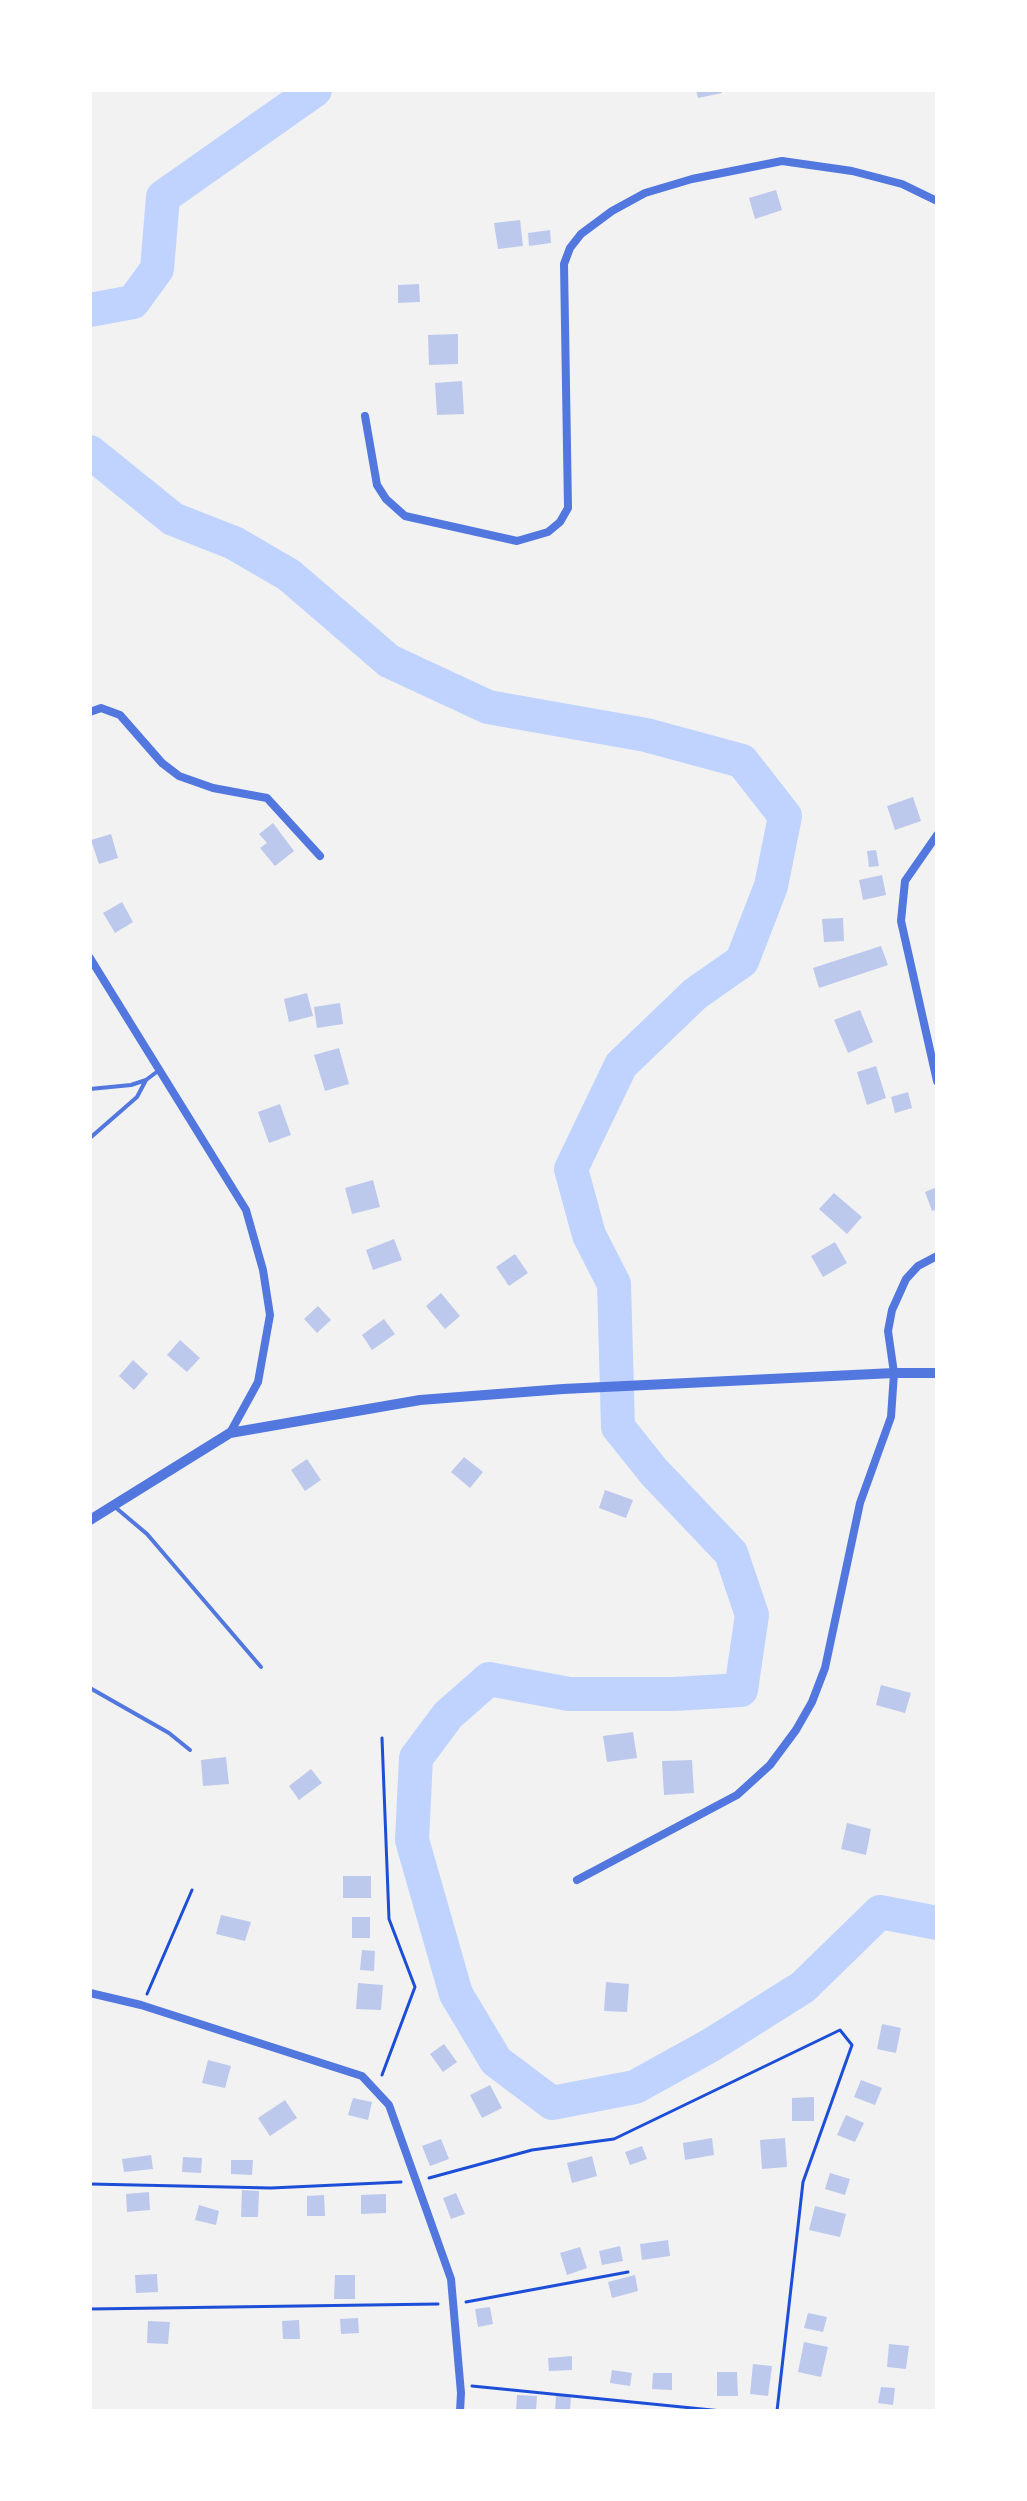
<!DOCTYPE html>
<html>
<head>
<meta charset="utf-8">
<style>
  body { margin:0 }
  #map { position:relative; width:1027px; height:2501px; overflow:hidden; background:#f2f2f2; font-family:Mulish,sans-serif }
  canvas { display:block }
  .frame { position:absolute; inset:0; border:92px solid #fff; pointer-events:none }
</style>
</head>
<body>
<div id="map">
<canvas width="1027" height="2501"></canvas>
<div class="frame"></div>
</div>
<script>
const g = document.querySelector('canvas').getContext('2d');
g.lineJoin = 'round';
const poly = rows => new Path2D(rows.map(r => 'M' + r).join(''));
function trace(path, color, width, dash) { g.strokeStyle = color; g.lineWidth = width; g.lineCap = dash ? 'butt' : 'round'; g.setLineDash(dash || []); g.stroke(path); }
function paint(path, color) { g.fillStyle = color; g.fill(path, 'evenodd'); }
trace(poly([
  [90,310,133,302,157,269,163,197,315,90],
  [90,452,173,519,234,543,289,575,389,661,488,707,646,735,742,761,785,816,771,886,742,961,695,994,621,1065,571,1169,589,1235,614,1284,618,1427,654,1472,731,1553,752,1615,741,1690,674,1694,569,1694,489,1679,448,1715,416,1758,412,1840,456,1994,496,2061,552,2103,635,2087,711,2045,803,1987,880,1912,937,1923]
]), '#bfd3fe', 34);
paint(poly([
  [696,90,721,90,722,93,698,98],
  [776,190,782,210,755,219,749,198],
  [520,220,523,246,498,249,494,223],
  [550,230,551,243,529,246,528,233],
  [419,284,420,302,398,303,398,285],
  [458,334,458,364,429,365,428,335],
  [462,381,464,414,437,415,435,383],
  [913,797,921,821,895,830,887,806],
  [273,823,294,851,275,866,260,848,267,843,259,834],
  [111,834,118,858,99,864,91,840],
  [876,850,879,866,869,867,867,851],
  [882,875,886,895,863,900,859,880],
  [122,902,133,922,115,933,103,913],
  [843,918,844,941,824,942,822,919],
  [881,946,888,965,819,988,813,968],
  [307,993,313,1016,289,1022,284,999],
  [340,1003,343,1024,317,1028,314,1007],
  [860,1010,873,1042,848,1053,834,1020],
  [339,1048,349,1084,325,1091,314,1055],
  [876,1066,886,1098,867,1105,857,1072],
  [908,1092,912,1108,895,1113,891,1097],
  [280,1104,291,1135,269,1143,258,1112],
  [373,1180,380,1207,352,1214,345,1188],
  [937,1187,937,1209,932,1211,925,1192],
  [834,1193,862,1217,847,1234,819,1209],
  [394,1239,402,1260,373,1270,366,1250],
  [835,1242,847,1263,823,1277,811,1256],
  [515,1254,528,1273,509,1286,496,1267],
  [441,1293,460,1316,445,1329,426,1306],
  [318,1306,331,1320,317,1333,304,1319],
  [384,1319,395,1334,372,1350,362,1335],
  [180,1340,200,1358,187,1372,167,1355],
  [133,1360,148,1374,134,1390,119,1376],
  [464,1457,483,1472,470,1488,451,1472],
  [307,1459,321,1480,305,1491,291,1470],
  [605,1490,633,1500,626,1518,599,1508],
  [881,1685,911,1693,905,1713,876,1705],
  [633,1732,637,1758,607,1762,603,1736],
  [226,1757,229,1784,203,1786,201,1760],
  [692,1760,694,1793,664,1795,662,1761],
  [311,1769,322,1783,299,1800,289,1786],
  [847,1823,871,1829,866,1855,841,1849],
  [343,1876,371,1876,371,1898,343,1898],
  [221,1915,251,1922,245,1941,216,1934],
  [352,1917,370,1917,370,1938,352,1938],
  [362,1950,375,1951,374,1971,360,1970],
  [606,1982,629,1984,627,2012,604,2011],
  [358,1983,383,1985,381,2010,356,2009],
  [882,2024,901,2028,896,2053,877,2049],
  [444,2044,457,2062,443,2072,430,2054],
  [208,2060,231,2066,225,2088,202,2083],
  [861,2080,882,2088,875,2105,854,2097],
  [490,2085,502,2108,482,2118,470,2095],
  [814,2097,814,2121,792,2121,792,2098],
  [353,2098,372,2102,368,2120,348,2115],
  [285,2100,297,2118,270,2136,258,2118],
  [846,2115,864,2123,855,2142,837,2135],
  [712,2138,714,2155,685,2160,683,2143],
  [785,2138,787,2167,762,2169,760,2140],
  [441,2139,449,2159,430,2166,422,2146],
  [642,2146,647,2159,630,2165,625,2152],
  [151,2155,153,2169,124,2172,122,2159],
  [592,2156,597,2176,572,2183,567,2163],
  [183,2157,202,2158,201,2173,182,2172],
  [231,2160,253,2160,252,2175,231,2174],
  [830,2173,850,2179,845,2195,825,2189],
  [242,2190,259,2191,258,2217,241,2217],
  [149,2192,150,2210,127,2212,126,2194],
  [456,2193,465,2214,451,2219,443,2198],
  [386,2194,386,2213,361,2214,361,2195],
  [324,2195,325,2216,307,2216,307,2196],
  [199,2205,219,2211,216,2225,195,2220],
  [815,2206,846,2214,840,2237,809,2230],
  [668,2240,670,2256,642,2260,640,2244],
  [620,2246,623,2261,602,2265,599,2251],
  [580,2247,587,2268,567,2275,560,2253],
  [157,2274,158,2292,136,2293,135,2275],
  [335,2275,355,2275,355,2299,334,2299],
  [635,2275,638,2291,612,2298,608,2282],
  [490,2307,493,2324,478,2327,475,2309],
  [808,2313,827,2317,823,2332,804,2328],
  [358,2318,359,2333,341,2334,340,2319],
  [299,2320,300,2339,283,2339,282,2321],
  [148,2321,170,2322,168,2344,147,2343],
  [804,2342,828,2347,821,2377,798,2372],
  [889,2344,909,2346,906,2369,887,2367],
  [572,2356,572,2370,549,2371,548,2358],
  [753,2364,772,2366,768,2396,750,2394],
  [612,2370,632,2373,630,2386,610,2383],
  [717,2372,737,2372,738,2396,717,2396],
  [653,2373,672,2373,672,2390,652,2389],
  [881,2387,895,2388,893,2405,878,2403],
  [517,2395,537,2396,536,2411,516,2411],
  [556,2395,571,2396,570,2411,555,2411]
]), '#bdc9ec');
trace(poly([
  [147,1994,192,1890],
  [382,2075,415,1987,389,1919,382,1738],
  [429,2178,532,2150,614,2139,840,2030,852,2045,803,2182,777,2411],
  [90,2184,271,2188,401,2182],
  [466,2302,628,2272],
  [90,2309,438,2304],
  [472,2386,722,2411]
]), '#1d4ed8', 3);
trace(poly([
  [90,1089,131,1085,146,1080,158,1071],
  [90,1138,137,1097,146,1080],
  [115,1507,147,1534,261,1667],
  [90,1688,169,1733,190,1750]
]), '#5277de', 4);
trace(poly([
  [365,416,377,485,386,499,405,516,517,541,548,532,560,522,568,508,564,264,570,248,581,234,612,211,645,193,692,179,782,161,852,171,902,184,937,201],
  [90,712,101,708,120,715,162,763,179,776,213,788,267,798,320,856],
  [937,835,905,881,901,921,937,1081],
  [90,958,246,1210,263,1270,270,1315,258,1382,230,1433],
  [577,1880,737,1795,770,1765,796,1730,812,1702,825,1668,860,1503,891,1417,894,1373,888,1331,892,1310,906,1279,918,1266,937,1256],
  [90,1993,141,2005,362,2076,389,2105,451,2279,461,2393,460,2411]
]), '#5277de', 8);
trace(poly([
  [90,1520,230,1433,420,1400,563,1389,894,1373,937,1373]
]), '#5277de', 10);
</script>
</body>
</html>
